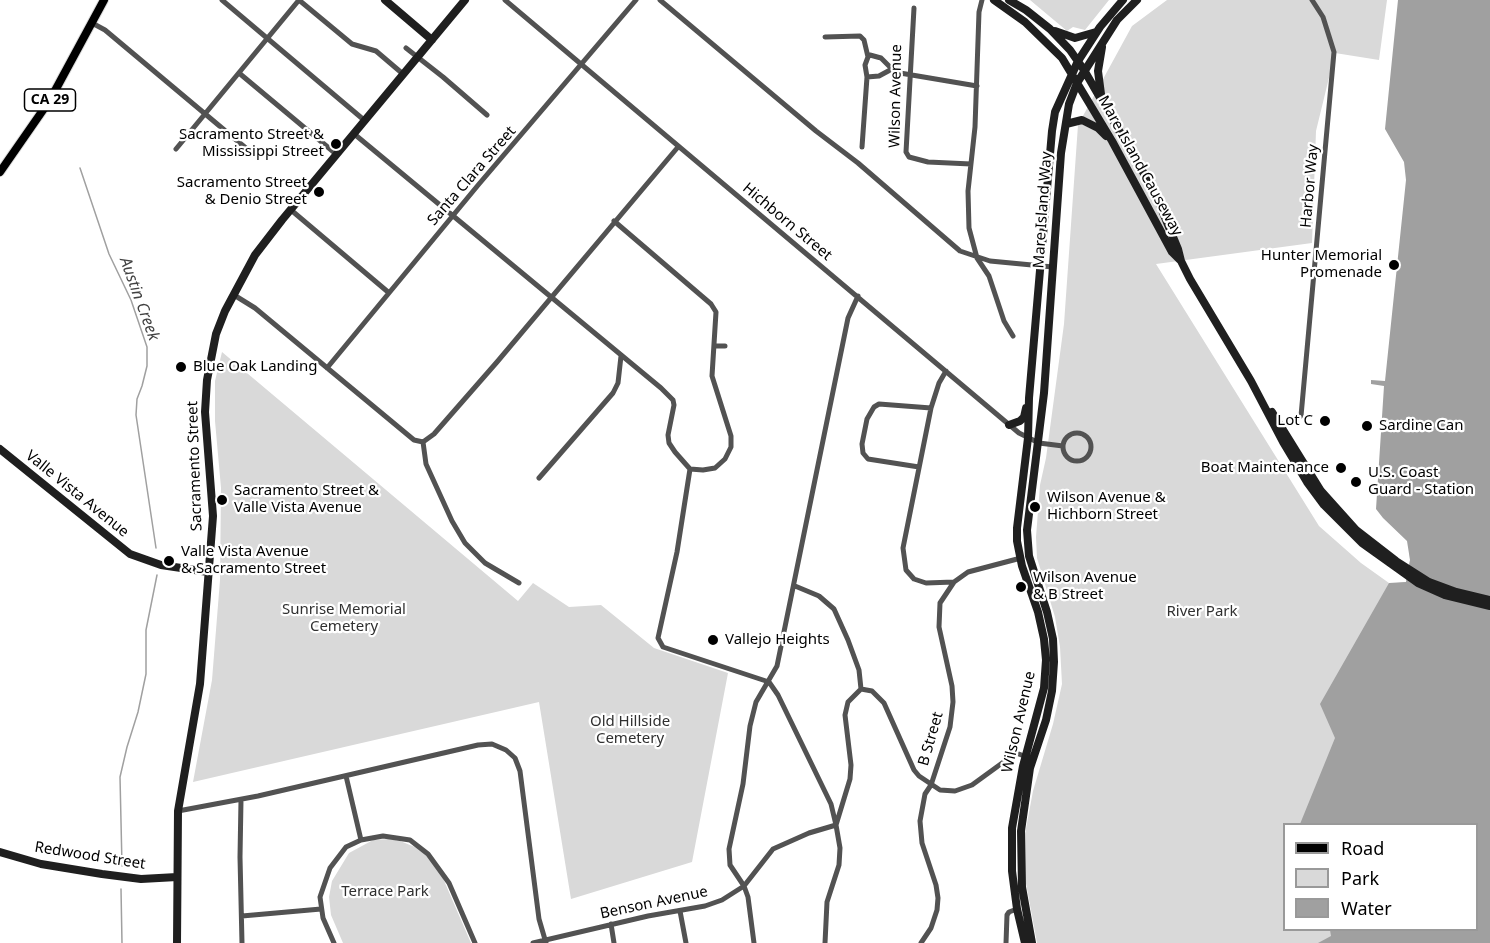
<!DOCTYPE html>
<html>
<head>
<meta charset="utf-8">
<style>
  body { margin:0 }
  #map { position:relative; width:1490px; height:943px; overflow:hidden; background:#fff; font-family:"Noto Sans",sans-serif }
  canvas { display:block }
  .legend { position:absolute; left:1283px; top:823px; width:195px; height:108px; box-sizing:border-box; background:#fff; border:2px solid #999; margin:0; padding:8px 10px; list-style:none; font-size:18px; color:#000 }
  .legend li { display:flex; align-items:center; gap:12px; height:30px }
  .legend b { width:30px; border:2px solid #999 }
</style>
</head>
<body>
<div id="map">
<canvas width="1490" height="943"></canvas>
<ul class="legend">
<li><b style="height:8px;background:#000"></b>Road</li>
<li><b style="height:16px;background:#d9d9d9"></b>Park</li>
<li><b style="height:16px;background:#a0a0a0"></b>Water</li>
</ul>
</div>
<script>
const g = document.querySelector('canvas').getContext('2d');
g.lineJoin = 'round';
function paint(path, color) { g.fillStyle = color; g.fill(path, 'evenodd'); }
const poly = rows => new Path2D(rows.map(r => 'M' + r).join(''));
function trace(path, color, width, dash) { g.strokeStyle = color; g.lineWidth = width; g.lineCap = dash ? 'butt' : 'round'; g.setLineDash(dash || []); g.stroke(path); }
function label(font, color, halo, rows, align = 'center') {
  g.font = font + ' "Noto Sans",sans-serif'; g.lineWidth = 4.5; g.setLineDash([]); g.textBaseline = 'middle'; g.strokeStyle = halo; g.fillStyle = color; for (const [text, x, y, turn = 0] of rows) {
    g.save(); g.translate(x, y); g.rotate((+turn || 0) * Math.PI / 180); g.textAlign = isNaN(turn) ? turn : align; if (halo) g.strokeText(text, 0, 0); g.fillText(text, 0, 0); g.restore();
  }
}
paint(poly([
  [1030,0,1109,0,1085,30,1073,27,1067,31],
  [1167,0,1387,0,1379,60,1335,53,1316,131,1312,243,1156,264,1319,526,1361,563,1389,583,1397,583,1406,582,1410,560,1409,546,1485,553,1323,824,1284,824,1284,930,1334,930,1334,943,1037,943,1025,878,1024,839,1033,791,1053,724,1062,684,1060,647,1055,617,1037,558,1036,537,1040,485,1046,458,1064,324,1078,125,1132,26],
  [222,352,518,601,533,583,569,607,601,605,654,648,728,673,692,862,571,899,539,702,193,782,212,680,220,580,221,488,215,421,215,381],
  [389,839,400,841,415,847,428,856,442,876,471,943,343,943,331,915,329,897,332,881,349,853,373,840]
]), '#d9d9d9');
paint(poly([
  [1398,0,1490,0,1490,943,1318,943,1331,936,1330,930,1476,930,1476,824,1300,824,1335,738,1320,704,1389,583,1406,582,1410,560,1407,541,1383,518,1376,509,1384,386,1371,384,1371,380,1385,381,1406,180,1404,162,1385,129]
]), '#a0a0a0');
trace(poly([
  [80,168,109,254,131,300,147,347,147,366,142,386,137,399,136,415,156,548],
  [122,866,120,777,127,747,138,712,146,674,146,630,157,575],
  [121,889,122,943]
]), '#a0a0a0', 1.5);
const primary = poly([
  [0,172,50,100,104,0]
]);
trace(primary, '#dbdbdb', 10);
trace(poly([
  [222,0,364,120],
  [299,0,352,44,376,51,403,74],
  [505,0,1019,433,1039,443,1063,446],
  [660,0,816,131,858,163,960,251,990,261,1053,267],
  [982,0,979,12,975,127,968,191,969,228,977,258,989,276,1004,321,1013,336],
  [914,8,906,152,909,157,928,162,971,164],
  [92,23,105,30,247,149],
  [825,37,860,36,864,40,868,57],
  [406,48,443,77,487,115],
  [868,57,870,55,881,58,892,69,900,73,977,86],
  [239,73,336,154],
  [867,77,879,76,892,69],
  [353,133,661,388,673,400,674,405,668,435,669,443,675,452,690,469,703,470,715,468,725,459,731,447,731,436,712,376,716,312,711,304,614,221],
  [862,147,867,77,865,65,868,57],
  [176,149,299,0],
  [291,210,388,292],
  [234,295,255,308,414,440,423,442],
  [714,346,725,346],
  [327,368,479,184,636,0],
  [946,371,939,383,931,408,903,548,906,570,914,579,926,583,954,582],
  [1301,416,1334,52,1323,17,1312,0],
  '1063 447a14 14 0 1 1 28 0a14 14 0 1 1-28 0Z',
  [423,442,434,434,497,362,678,147],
  [423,442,426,464,452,521,465,543,485,563,519,583],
  [919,467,868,459,863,453,862,444,867,419,874,407,879,404,931,408],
  [690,469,677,552,658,638,663,647,769,682],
  [539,478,613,393,618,383,621,356],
  [795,586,819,596,834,609,848,640,859,670,861,689],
  [769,682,778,695,831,804,836,825,840,848,839,865,827,902,825,943],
  [346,776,361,840],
  [241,800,240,857,242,943],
  [178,811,258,796,478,745,492,744,506,750,515,758,520,771,539,919,546,943],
  [836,825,850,779,851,765,845,715,848,702,861,689,872,691,884,703,914,770,919,776,940,790,955,791,972,785,1016,753,1027,757],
  [680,911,686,943],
  [242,916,321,909],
  [611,924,614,943],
  [334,943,323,918,320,897,330,868,346,847,361,840,383,836,410,840,428,854,449,883,475,943],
  [533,943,648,916,705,906,722,900,744,886,773,849,809,833,836,825],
  [754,943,748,897,744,886,730,865,729,849,743,784,750,726,756,702,777,666,848,318,858,296],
  [921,943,931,928,937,910,938,898,936,885,922,843,920,821,925,794,931,785,950,727,953,702,952,686,939,627,940,603,954,582,968,572,1021,558],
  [1006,943,1007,915,1009,912,1017,909]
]), '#525252', 5);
trace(poly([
  [385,0,432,40],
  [994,0,1025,22,1062,58,1112,141,1172,252,1180,260],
  [1009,0,1026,10,1050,29,1070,50,1084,70,1154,191,1178,249,1181,261,1190,279,1251,381,1283,442,1307,482,1324,505,1362,543,1418,583,1445,595,1490,606],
  [1055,31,1075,38,1096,32],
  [1101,94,1098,71,1102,47],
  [1066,124,1082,120,1098,128,1106,136],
  [1272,412,1321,491,1356,530,1396,561,1429,582,1456,592,1490,600],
  [1009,425,1020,421,1024,417,1026,408],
  [0,449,130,554,161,565,208,572],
  [0,852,41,864,102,874,141,879,177,877],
  [177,943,178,811,200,684,213,516,205,412,207,380,216,334,225,311,255,255,282,220,465,0],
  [1025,943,1017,909,1012,871,1012,828,1023,766,1044,688,1046,660,1044,639,1038,612,1022,566,1017,541,1017,528,1028,438,1029,398,1052,131,1055,112,1078,61,1100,27,1123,0],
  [1032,943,1022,887,1021,831,1030,768,1046,720,1052,691,1054,662,1053,639,1047,612,1029,556,1027,530,1044,393,1061,153,1069,104,1077,83,1117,20,1137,0]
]), '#1f1f1f', 8);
trace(primary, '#000', 8);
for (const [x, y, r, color] of [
  [336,144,6,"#000"],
  [319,192,6,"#000"],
  [1394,265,6,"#000"],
  [181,367,6,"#000"],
  [1325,421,6,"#000"],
  [1367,426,6,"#000"],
  [1341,468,6,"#000"],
  [1356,482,6,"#000"],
  [222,500,6,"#000"],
  [1035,507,6,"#000"],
  [169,561,6,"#000"],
  [1021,587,6,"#000"],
  [713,640,6,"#000"]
]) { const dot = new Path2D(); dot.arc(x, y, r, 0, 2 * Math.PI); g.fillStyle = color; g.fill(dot); trace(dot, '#fff', 2); }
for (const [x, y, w] of [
  [50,100,51]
]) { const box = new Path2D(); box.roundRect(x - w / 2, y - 11, w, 22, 4.5); g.fillStyle = '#fff'; g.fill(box); trace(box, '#000', 1.5); }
label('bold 14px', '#000', null, [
  ["CA 29",50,100]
]);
label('15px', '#000', '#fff', [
  ["Wilson Avenue",896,96,-89],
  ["Mare Island Causeway",1140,166,61],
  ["Santa Clara Street",472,176,-49],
  ["Harbor Way",1310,186,-85],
  ["Mare Island Way",1043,210,-86],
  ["Hichborn Street",787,222,40],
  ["Sacramento Street",195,466,-92],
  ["Valle Vista Avenue",77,494,39],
  ["Wilson Avenue",1019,722,-77],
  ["B Street",931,739,-74],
  ["Redwood Street",90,856,9],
  ["Benson Avenue",654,903,-12]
]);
label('15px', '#000', '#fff', [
  ["Sacramento Street &",324,135,"right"],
  ["Mississippi Street",324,152,"right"],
  ["Sacramento Street",307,183,"right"],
  ["& Denio Street",307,200,"right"],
  ["Hunter Memorial",1382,256,"right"],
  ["Promenade",1382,273,"right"],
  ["Blue Oak Landing",193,367],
  ["Lot C",1313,421,"right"],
  ["Sardine Can",1379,426],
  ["Boat Maintenance",1329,468,"right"],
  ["U.S. Coast",1368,473],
  ["Guard - Station",1368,490],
  ["Sacramento Street &",234,491],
  ["Valle Vista Avenue",234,508],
  ["Wilson Avenue &",1047,498],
  ["Hichborn Street",1047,515],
  ["Valle Vista Avenue",181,552],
  ["& Sacramento Street",181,569],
  ["Wilson Avenue",1033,578],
  ["& B Street",1033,595],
  ["Vallejo Heights",725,640]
], 'left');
label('15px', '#303030', '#fff', [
  ["Sunrise Memorial",344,610],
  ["Cemetery",344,627],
  ["River Park",1202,612],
  ["Old Hillside",630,722],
  ["Cemetery",630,739],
  ["Terrace Park",385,892]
]);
label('italic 16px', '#414141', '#fff', [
  ["Austin Creek",139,299,70]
]);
</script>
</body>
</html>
